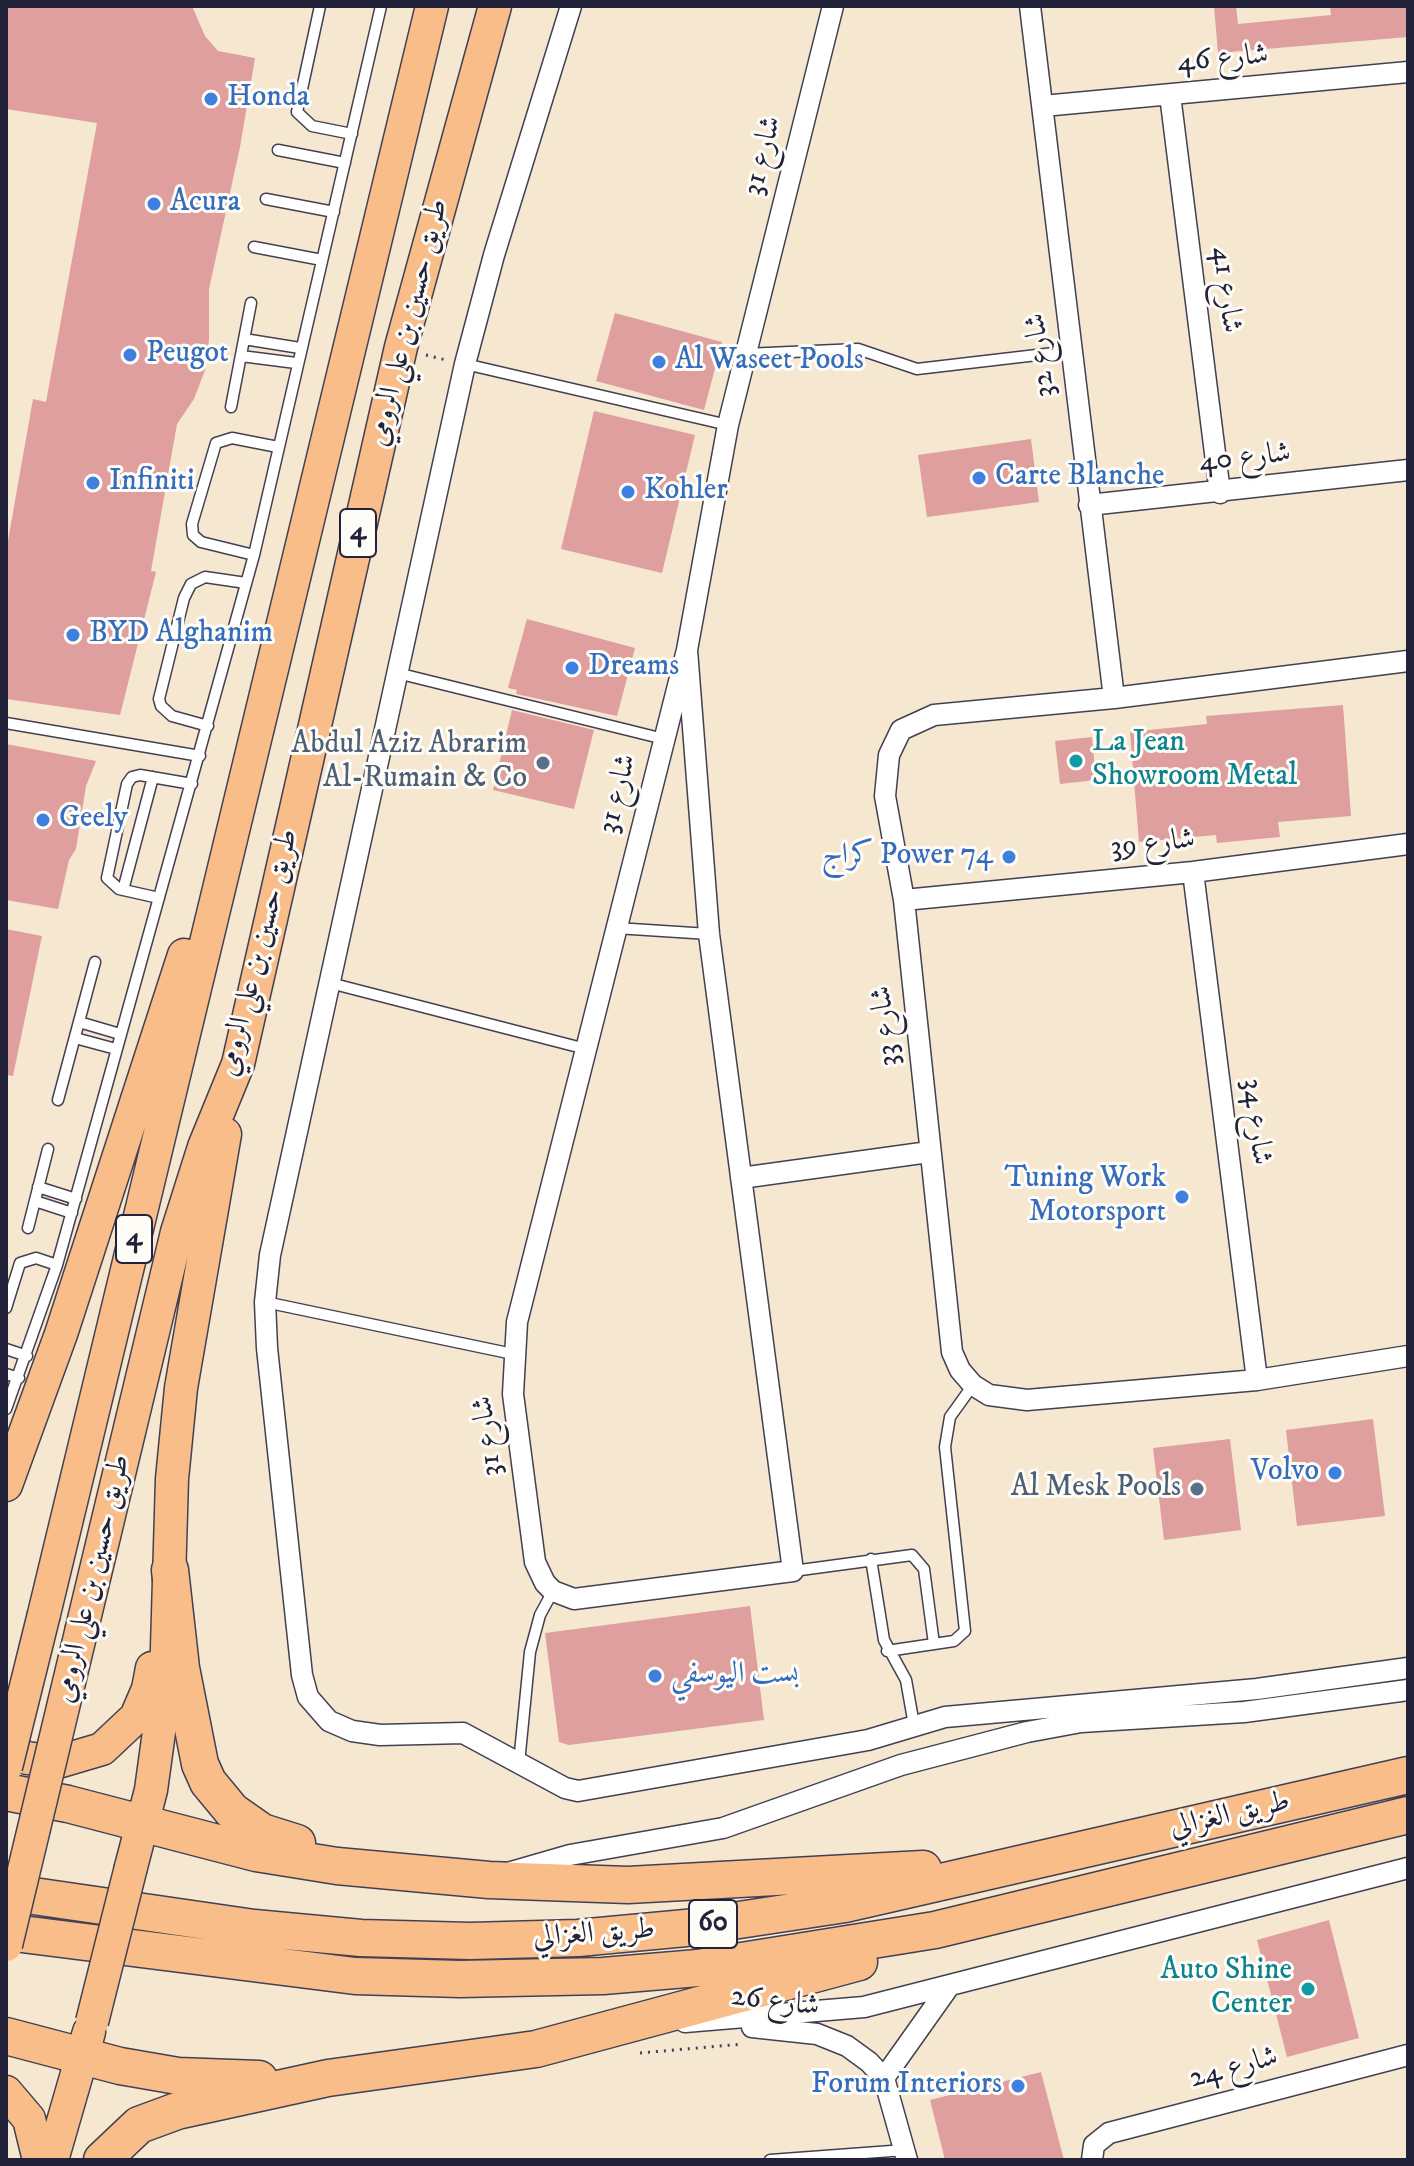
<!DOCTYPE html>
<html>
<head>
<meta charset="utf-8">
<style>
  body { margin:0 }
  #map { position:relative; width:1414px; height:2166px; overflow:hidden; background:#f6e7d1; font-family:"IM FELL DW Pica",serif }
  canvas { display:block }
  .frame { position:absolute; inset:0; border:8px solid #22223b; pointer-events:none }
</style>
</head>
<body>
<div id="map">
<canvas width="1414" height="2166"></canvas>
<div class="frame"></div>
</div>
<script>
const g = document.querySelector('canvas').getContext('2d');
g.lineJoin = 'round';
function paint(path, color) { g.fillStyle = color; g.fill(path, 'evenodd'); }
const poly = rows => new Path2D(rows.map(r => 'M' + r).join(''));
function trace(path, color, width, dash) { g.strokeStyle = color; g.lineWidth = width; g.lineCap = dash ? 'butt' : 'round'; g.setLineDash(dash || []); g.stroke(path); }
function label(font, color, halo, rows, align = 'center') {
  g.font = font + ' "IM FELL DW Pica",Amiri,serif'; g.lineWidth = 6; g.setLineDash([]); g.textBaseline = 'middle'; g.strokeStyle = halo; g.fillStyle = color; for (const [text, x, y, turn = 0] of rows) {
    g.save(); g.translate(x, y); g.rotate((+turn || 0) * Math.PI / 180); g.textAlign = isNaN(turn) ? turn : align; if (halo) g.strokeText(text, 0, 0); g.fillText(text, 0, 0); g.restore();
  }
}
paint(poly([
  [6,6,192,6,205,36,218,51,255,58,240,147,209,289,209,340,205,370,194,399,177,424,151,571,156,572,120,715,6,699,6,552,33,399,46,402,97,123,6,109],
  [1214,6,1236,6,1238,24,1331,15,1330,6,1408,6,1408,37,1218,53],
  [615,313,722,342,704,410,596,381],
  [594,411,695,435,662,573,561,549],
  [1031,439,1039,502,927,517,918,455],
  [527,619,635,648,617,716,516,694,517,690,508,688],
  [1343,705,1351,816,1278,822,1280,837,1217,843,1216,835,1139,842,1130,732,1207,724,1206,716],
  [512,710,594,730,574,809,493,790],
  [1092,737,1096,780,1060,784,1055,741],
  [6,744,96,761,86,786,76,849,69,860,58,909,6,900],
  [6,929,42,936,13,1076,6,1075],
  [1373,1419,1385,1516,1297,1526,1286,1430],
  [1230,1439,1241,1530,1164,1540,1153,1448],
  [750,1606,764,1720,569,1745,559,1742,545,1633],
  [1329,1920,1359,2038,1287,2057,1257,1940],
  [1041,2072,1064,2160,945,2160,930,2100]
]), '#de9f9e');
const service = poly([
  [320,6,297,112,312,126,352,134],
  [278,150,345,163],
  [266,199,334,212],
  [254,247,322,260],
  [244,339,300,348],
  [745,354,858,349,917,369,1071,351],
  [241,356,296,363],
  [465,364,728,425],
  [231,407,251,303],
  [254,555,201,542,193,535,192,524,216,443,232,438,278,447],
  [397,673,664,739],
  [6,723,200,756],
  [208,726,172,716,161,706,159,699,184,598,191,584,205,577,246,583],
  [123,890,153,777],
  [159,898,119,889,107,878,127,784,132,777,140,775,192,784],
  [616,928,709,934],
  [330,983,586,1049],
  [79,1022,120,1034],
  [75,1038,116,1049],
  [58,1100,95,962],
  [38,1187,76,1199],
  [35,1201,72,1213],
  [28,1228,48,1149],
  [265,1302,513,1354],
  [6,1308,20,1263,36,1258,57,1265],
  [6,1349,27,1356],
  [6,1374,19,1378],
  [6,1409,57,1265,254,555,381,6],
  [871,1559,884,1640,906,1680,914,1725],
  [793,1571,912,1555,924,1569,934,1644],
  [887,1651,954,1641,965,1631,945,1447,950,1417,973,1385],
  [519,1763,530,1652,540,1615,553,1591],
  [770,2160,905,2150]
]);
const minor = poly([
  [571,6,494,255,465,364,270,1255,265,1302,267,1348,302,1675,308,1697,329,1721,352,1731,380,1735,463,1733,565,1788,578,1791,868,1740,945,1717,1257,1689,1408,1668],
  [1030,6,1114,698],
  [1170,95,1220,493],
  [1043,106,1408,72],
  [1089,505,1408,470],
  [687,650,709,934,793,1571,574,1599,553,1591,545,1583,535,1562,513,1394,517,1322,687,650,728,425,833,6],
  [1408,661,1114,698,934,715,901,730,889,755,885,796,904,900,952,1352,960,1370,973,1385,989,1395,1027,1400,1257,1380,1408,1356],
  [1193,872,1257,1380],
  [904,900,1193,872,1408,844],
  [741,1178,929,1152],
  [511,1872,570,1855,723,1828,901,1765,1027,1732,1081,1722,1244,1712,1408,1690],
  [685,2022,864,2007,1408,1868],
  [752,2027,817,2034,847,2046,869,2062,884,2078,907,2160],
  [884,2078,950,1985],
  [1092,2160,1094,2145,1109,2133,1408,2055]
]);
const trunk = poly([
  [6,1485,61,1334,184,955],
  [44,1614,432,6],
  [82,1628,177,1232,204,1147,238,1064,401,347,495,6],
  [6,1749,27,1758,58,1762,102,1749,136,1717,148,1689,152,1668],
  [131,1867,151,1790,166,1681,172,1479,181,1388,225,1134],
  [6,2092,29,2119,39,2160],
  [52,2160,89,2032]
]);
const motorway = poly([
  [170,1570,181,1668,200,1764,208,1782,232,1811,262,1832,297,1843],
  [6,1792,68,1804,256,1853,337,1866,489,1880,628,1885,923,1869],
  [6,1892,254,1928,361,1938,470,1941,578,1938,686,1928,845,1904,1408,1775],
  [6,1932,355,1976,460,1979,603,1976,698,1968,935,1930,1408,1815],
  [6,2036,120,2066,178,2076,259,2079],
  [102,2160,139,2125,177,2111,328,2078,536,2049,859,1962]
]);
trace(service, '#424052', 13);
trace(minor, '#424052', 23);
trace(trunk, '#424052', 35);
trace(motorway, '#424052', 39);
trace(poly([
  [426,355,446,360],
  [640,2053,743,2044]
]), '#424052', 3, [2, 6]);
trace(service, '#fff', 10);
trace(minor, '#fff', 20);
trace(trunk, '#f8bd89', 32);
trace(motorway, '#f8bd89', 36);
const trunkBridge = poly([
  [6,1767,44,1614],
  [6,1945,82,1628],
  [92,2022,131,1867]
]);
trace(trunkBridge, '#424052', 35, []);
trace(trunkBridge, '#f8bd89', 32);
for (const [x, y, r, color] of [
  [211,99,8,"#3f7fe0"],
  [154,204,8,"#3f7fe0"],
  [130,355,8,"#3f7fe0"],
  [659,362,8,"#3f7fe0"],
  [979,478,8,"#3f7fe0"],
  [93,483,8,"#3f7fe0"],
  [628,492,8,"#3f7fe0"],
  [73,635,8,"#3f7fe0"],
  [572,668,8,"#3f7fe0"],
  [1076,761,8,"#0f9aa8"],
  [543,763,8,"#5c6f8a"],
  [43,820,8,"#3f7fe0"],
  [1009,857,8,"#3f7fe0"],
  [1182,1197,8,"#3f7fe0"],
  [1335,1473,8,"#3f7fe0"],
  [1197,1489,8,"#5c6f8a"],
  [655,1676,8,"#3f7fe0"],
  [1308,1989,8,"#0f9aa8"],
  [1018,2086,8,"#3f7fe0"]
]) { const dot = new Path2D(); dot.arc(x, y, r, 0, 2 * Math.PI); g.fillStyle = color; g.fill(dot); trace(dot, '#fdfcf7', 3); }
for (const [x, y, w] of [
  [358,533,36],
  [134,1239,36],
  [713,1924,48]
]) { const box = new Path2D(); box.roundRect(x - w / 2, y - 24, w, 48, 6); g.fillStyle = '#fdfcf7'; g.fill(box); trace(box, '#22223b', 2); }
label('bold 28px', '#22223b', null, [
  ["4",358,533],
  ["4",134,1239],
  ["60",713,1924]
]);
label('30px', '#22223b', '#fdfcf7', [
  ["شارع 46",1223,60,-5],
  ["شارع 31",764,156,-76],
  ["شارع 41",1225,290,83],
  ["طريق حسين بن علي الرومي",410,323,-76],
  ["32 شارع",1042,355,-97],
  ["شارع 40",1245,459,-6],
  ["شارع 31",619,794,-76],
  ["شارع 39",1153,845,-6],
  ["طريق حسين بن علي الرومي",260,953,-76],
  ["شارع 33",887,1026,-96],
  ["شارع 34",1255,1122,83],
  ["شارع 31",489,1436,-97],
  ["طريق حسين بن علي الرومي",94,1579,-77],
  ["طريق الغزالي",1230,1816,-13],
  ["طريق الغزالي",594,1935,-4],
  ["شارع 26",775,2003,7],
  ["شارع 24",1234,2069,-15]
]);
label('30px', '#366cbe', '#fdfcf7', [
  ["Honda",227,99],
  ["Acura",170,204],
  ["Peugot",146,355],
  ["Al Waseet Pools",675,362],
  ["Carte Blanche",995,478],
  ["Infiniti",109,483],
  ["Kohler",644,492],
  ["BYD Alghanim",89,635],
  ["Dreams",588,668],
  ["Geely",59,820],
  ["كراج Power 74",993,857,"right"],
  ["Tuning Work",1166,1180,"right"],
  ["Motorsport",1166,1214,"right"],
  ["Volvo",1319,1473,"right"],
  ["بست اليوسفي",671,1676],
  ["Forum Interiors",1002,2086,"right"]
], 'left');
label('30px', '#0d838f', '#fdfcf7', [
  ["La Jean",1092,744],
  ["Showroom Metal",1092,778],
  ["Auto Shine",1292,1972,"right"],
  ["Center",1292,2006,"right"]
], 'left');
label('30px', '#4e5e75', '#fdfcf7', [
  ["Abdul Aziz Abrarim",527,746],
  ["Al-Rumain & Co",527,780],
  ["Al Mesk Pools",1181,1489]
], 'right');
</script>
</body>
</html>
